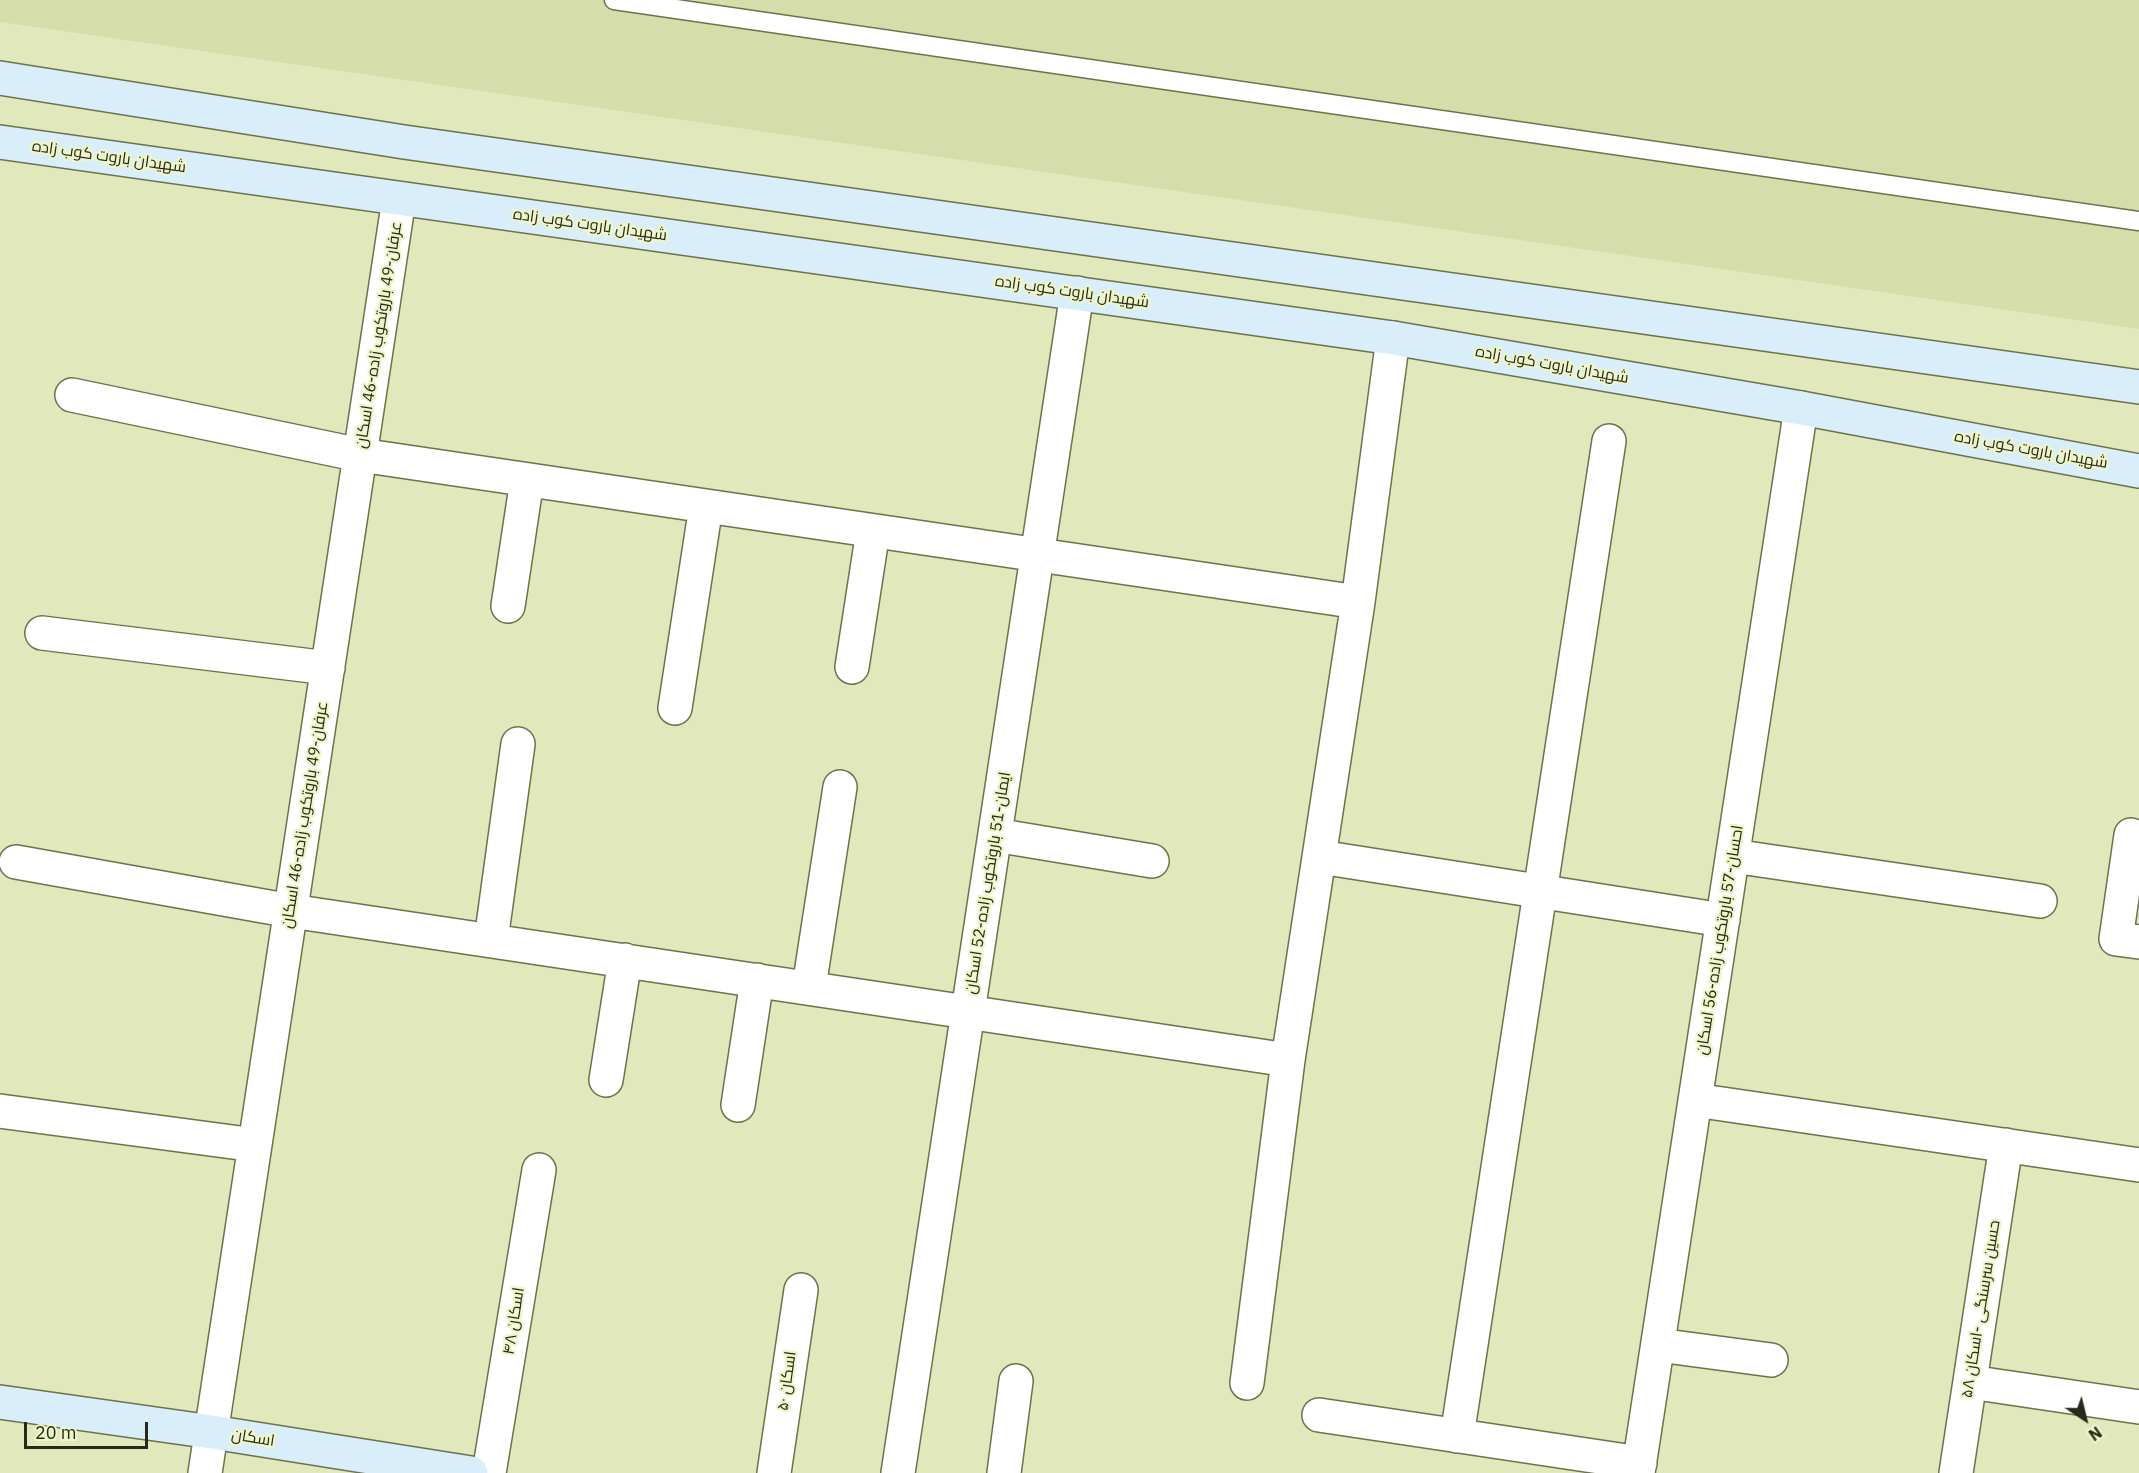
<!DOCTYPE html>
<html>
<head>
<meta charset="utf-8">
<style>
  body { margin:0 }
  #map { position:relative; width:2139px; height:1473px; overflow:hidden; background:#e1e9bc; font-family:"IBM Plex Sans",sans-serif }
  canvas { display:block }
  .north { position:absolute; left:2055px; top:1389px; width:60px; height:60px; -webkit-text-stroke:4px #eef6c9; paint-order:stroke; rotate:145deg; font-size:16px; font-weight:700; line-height:24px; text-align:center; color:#272a19 }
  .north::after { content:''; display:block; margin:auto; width:21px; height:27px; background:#272a19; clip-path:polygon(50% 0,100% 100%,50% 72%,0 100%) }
  .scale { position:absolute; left:24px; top:1422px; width:124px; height:27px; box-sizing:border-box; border:3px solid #272a19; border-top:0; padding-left:8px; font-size:18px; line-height:21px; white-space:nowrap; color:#272a19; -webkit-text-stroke:4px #eef6c9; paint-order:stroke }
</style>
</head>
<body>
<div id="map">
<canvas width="2139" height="1473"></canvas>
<div class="north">N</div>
<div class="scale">20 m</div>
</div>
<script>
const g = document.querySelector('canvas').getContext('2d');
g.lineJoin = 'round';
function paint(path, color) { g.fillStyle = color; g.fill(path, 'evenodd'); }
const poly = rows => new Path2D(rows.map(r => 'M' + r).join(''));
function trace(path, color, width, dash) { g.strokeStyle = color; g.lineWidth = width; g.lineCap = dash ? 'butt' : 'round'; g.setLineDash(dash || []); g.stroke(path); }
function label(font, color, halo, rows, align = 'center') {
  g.font = font + ' "IBM Plex Sans",Cairo,sans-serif'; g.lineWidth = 4.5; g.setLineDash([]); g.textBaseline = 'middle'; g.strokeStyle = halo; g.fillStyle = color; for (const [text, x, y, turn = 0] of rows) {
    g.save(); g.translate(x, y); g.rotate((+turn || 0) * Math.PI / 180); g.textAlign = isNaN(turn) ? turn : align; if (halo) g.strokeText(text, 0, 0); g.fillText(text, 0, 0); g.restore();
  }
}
paint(poly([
  [0,0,2139,0,2139,329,0,22]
]), '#d5deab');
const lane = poly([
  [614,0,2139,221]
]);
const street = poly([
  [72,395,360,455,1358,602],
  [508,606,527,480],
  [42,633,328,668],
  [852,667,873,531],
  [675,708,706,506],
  [995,835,1152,861],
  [2131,835,2116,939,2139,942],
  [1733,856,2040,901],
  [1320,857,1723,920],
  [16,862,291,911,1288,1060,1247,1383],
  [491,940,518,744],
  [809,987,840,787],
  [1288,1060,1358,602,1393,338],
  [606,1080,625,960],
  [1695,1100,2139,1165],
  [738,1105,757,980],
  [0,1111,255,1145],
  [1658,1345,1771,1360],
  [1970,1382,2139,1407],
  [1319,1415,1640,1463],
  [1457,1436,1609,441],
  [205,1473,399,199],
  [489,1473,539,1170],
  [774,1473,801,1290],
  [898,1473,1077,293],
  [1004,1473,1016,1381],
  [1638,1473,1801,408],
  [1956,1473,2006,1145]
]);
const secondary = poly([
  [0,78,404,142,2139,387],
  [0,142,1393,338,1801,408,2139,471],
  [0,1402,212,1432,471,1473]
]);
trace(lane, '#6c724a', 21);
trace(street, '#6c724a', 36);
trace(secondary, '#6c724a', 36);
trace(lane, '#fff', 18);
trace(street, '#fff', 33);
trace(secondary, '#d9eefb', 33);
label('16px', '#272a19', '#eef6c9', [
  ["شهیدان باروت کوب زاده",109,157,8],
  ["شهیدان باروت کوب زاده",590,225,8],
  ["شهیدان باروت کوب زاده",1072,292,8],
  ["عرفان-49 باروتکوب زاده-46 اسکان",379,335,-81],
  ["شهیدان باروت کوب زاده",1552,365,10],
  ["شهیدان باروت کوب زاده",2031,450,10],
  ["عرفان-49 باروتکوب زاده-46 اسکان",305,815,-81],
  ["ایمان-51 باروتکوب زاده-52 اسکان",988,883,-81],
  ["احسان-57 باروتکوب زاده-56 اسکان",1720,940,-81],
  ["حسین سرسنگی -اسکان ۵۸",1981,1309,-81],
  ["اسکان ۴۸",514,1321,-81],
  ["اسکان ۵۰",787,1381,-82],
  ["اسکان",253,1438,9]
]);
</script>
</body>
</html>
